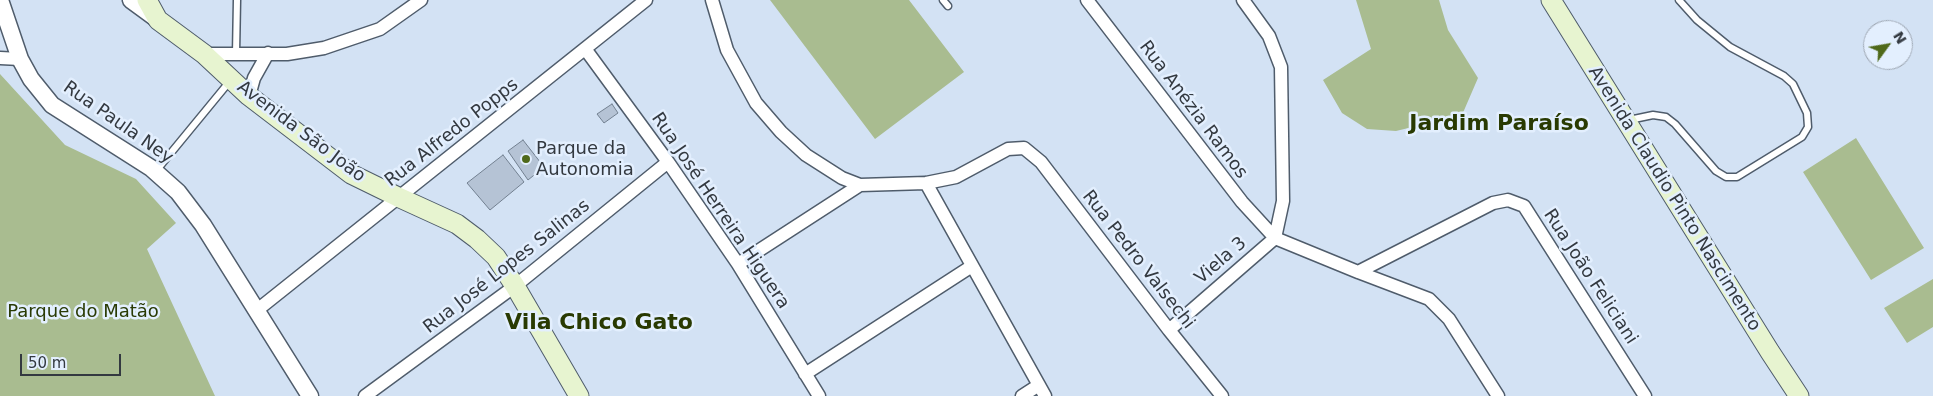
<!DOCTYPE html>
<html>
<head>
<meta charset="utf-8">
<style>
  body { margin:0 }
  #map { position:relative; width:1933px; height:396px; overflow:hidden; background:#d3e2f4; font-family:"DejaVu Sans",sans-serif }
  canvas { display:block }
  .north { position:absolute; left:1863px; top:20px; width:50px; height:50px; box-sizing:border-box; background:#e3effe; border:1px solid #9da6b2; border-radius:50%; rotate:58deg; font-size:14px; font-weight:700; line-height:20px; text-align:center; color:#333940 }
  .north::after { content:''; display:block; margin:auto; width:18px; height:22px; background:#4f691a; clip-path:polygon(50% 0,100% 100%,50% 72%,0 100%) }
  .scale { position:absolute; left:20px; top:354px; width:101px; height:22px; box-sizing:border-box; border:2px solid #333940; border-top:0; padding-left:6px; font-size:15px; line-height:18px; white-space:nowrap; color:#333940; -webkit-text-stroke:4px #e3effe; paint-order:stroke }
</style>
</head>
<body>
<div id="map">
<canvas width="1933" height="396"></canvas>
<div class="north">N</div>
<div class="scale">50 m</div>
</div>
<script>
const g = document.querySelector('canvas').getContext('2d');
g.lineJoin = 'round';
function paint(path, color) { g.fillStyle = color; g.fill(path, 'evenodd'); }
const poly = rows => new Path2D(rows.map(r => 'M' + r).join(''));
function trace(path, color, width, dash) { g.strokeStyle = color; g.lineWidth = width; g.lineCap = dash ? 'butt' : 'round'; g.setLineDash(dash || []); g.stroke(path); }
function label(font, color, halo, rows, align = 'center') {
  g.font = font + ' "DejaVu Sans",sans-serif'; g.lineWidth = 5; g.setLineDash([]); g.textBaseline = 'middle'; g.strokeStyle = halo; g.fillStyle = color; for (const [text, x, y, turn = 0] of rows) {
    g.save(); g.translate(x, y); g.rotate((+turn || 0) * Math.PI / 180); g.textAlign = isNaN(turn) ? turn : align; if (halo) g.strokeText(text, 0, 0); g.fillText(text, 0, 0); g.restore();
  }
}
paint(poly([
  [770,0,909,0,964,72,875,139],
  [1356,0,1439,0,1448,30,1478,78,1462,115,1396,131,1367,129,1342,113,1323,80,1371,49],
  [0,74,65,145,136,179,176,223,147,249,215,396,0,396],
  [1856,138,1924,248,1871,280,1803,172],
  [1933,279,1933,327,1907,343,1884,308]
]), '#a9bc90');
const building = poly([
  [612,104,618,113,604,123,597,114,612,104],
  [523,140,544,167,528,180,508,151,523,140],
  [503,155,524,182,490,210,467,183,503,155]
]);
paint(building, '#b5c3d5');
trace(building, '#728090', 1);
const service = poly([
  [943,0,948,6],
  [236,54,237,0],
  [1629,120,1653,115,1666,117,1675,124,1716,171,1726,177,1737,177,1802,137,1808,127,1807,113,1793,84,1784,76,1730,47,1697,20,1679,0],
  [156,171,230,81]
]);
const minor = poly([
  [712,0,727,50,756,103,781,132,806,155,842,178,860,185],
  [1087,0,1242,202,1275,238,1169,330],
  [1243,0,1269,36,1281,67,1283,201,1275,238,1358,272,1429,299,1449,319,1498,396],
  [586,50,668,162,738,264,819,396],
  [204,54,287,54,324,48,380,29,421,0],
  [0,58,20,59],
  [249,96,254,78,268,53],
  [926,183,1045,396],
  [738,264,860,185,926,183,956,177,1008,149,1024,148,1041,162,1169,330,1222,396],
  [1358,272,1493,203,1508,200,1524,206,1645,396],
  [256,311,646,0],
  [805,374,972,266],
  [365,396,515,286,668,162],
  [1022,396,1039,385]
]);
const tertiary = poly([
  [0,0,20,59,31,79,52,105,151,168,178,192,203,225,310,396],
  [131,0,157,19]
]);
const secondary = poly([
  [147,0,158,20,204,54,249,96,351,174,398,197,457,224,477,239,496,257,515,286,579,396],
  [1551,0,1770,352,1799,396]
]);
trace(service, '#4f5c6b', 9);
trace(minor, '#4f5c6b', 15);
trace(tertiary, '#4f5c6b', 19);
trace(secondary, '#4f5c6b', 21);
trace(service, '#fff', 6);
trace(minor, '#fff', 12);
trace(tertiary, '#fff', 16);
trace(secondary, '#e7f4d0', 19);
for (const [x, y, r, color] of [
  [526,159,5,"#4f691a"]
]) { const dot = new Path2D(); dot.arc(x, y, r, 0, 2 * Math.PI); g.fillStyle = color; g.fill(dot); trace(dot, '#e3effe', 2); }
label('18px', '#333940', '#e3effe', [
  ["Rua Anézia Ramos",1193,110,53],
  ["Rua Paula Ney",118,123,35],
  ["Avenida São João",301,132,37],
  ["Rua Alfredo Popps",452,133,-38],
  ["Avenida Claudio Pinto Nascimento",1674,199,58],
  ["Rua José Herreira Higuera",720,211,56],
  ["Rua Pedro Valsechi",1138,260,52],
  ["Viela 3",1221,261,-41],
  ["Rua José Lopes Salinas",507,267,-38],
  ["Rua João Feliciani",1590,277,57]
]);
label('18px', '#333940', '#e3effe', [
  ["Parque da",536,149],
  ["Autonomia",536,170]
], 'left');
label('18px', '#293a04', '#e3effe', [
  ["Parque do Matão",83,312]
]);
label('bold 22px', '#293a02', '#e3effe', [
  ["Jardim Paraíso",1499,124],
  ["Vila Chico Gato",599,323]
]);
</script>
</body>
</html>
